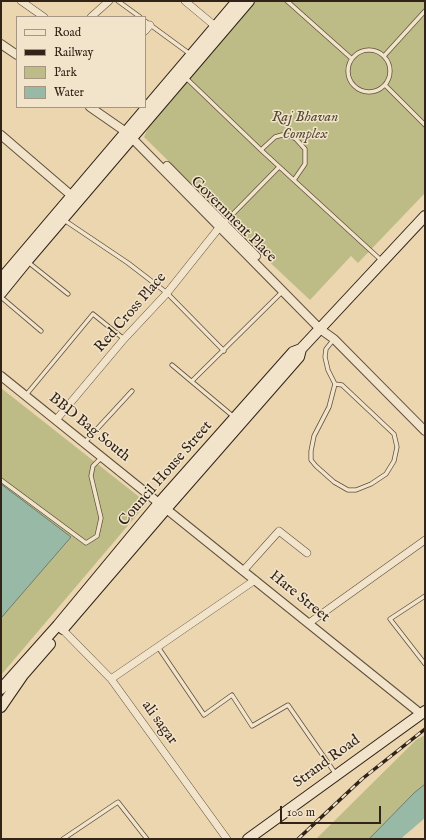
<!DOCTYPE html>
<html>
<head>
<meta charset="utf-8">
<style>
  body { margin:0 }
  #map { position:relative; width:426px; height:840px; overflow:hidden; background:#ebd6af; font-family:"IM FELL English",serif }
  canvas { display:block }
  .frame { position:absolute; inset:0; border:2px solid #312318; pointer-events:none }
  .legend { position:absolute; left:16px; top:16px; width:130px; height:92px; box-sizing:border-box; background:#f2e4cb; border:1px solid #a59783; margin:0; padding:5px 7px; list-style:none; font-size:12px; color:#312318 }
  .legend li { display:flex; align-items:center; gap:8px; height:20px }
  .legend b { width:20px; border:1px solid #a59783 }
  .scale { position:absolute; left:280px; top:806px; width:101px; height:18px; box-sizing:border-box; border:2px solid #312318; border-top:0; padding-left:5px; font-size:12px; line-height:14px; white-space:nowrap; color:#312318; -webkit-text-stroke:3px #f2e4cb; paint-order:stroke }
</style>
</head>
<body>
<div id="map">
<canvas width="426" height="840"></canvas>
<div class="frame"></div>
<ul class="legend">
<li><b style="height:5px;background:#f2e4cb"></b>Road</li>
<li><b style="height:5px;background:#312318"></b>Railway</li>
<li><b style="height:11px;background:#bdbc87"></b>Park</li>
<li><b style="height:11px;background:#99b9a7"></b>Water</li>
</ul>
<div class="scale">100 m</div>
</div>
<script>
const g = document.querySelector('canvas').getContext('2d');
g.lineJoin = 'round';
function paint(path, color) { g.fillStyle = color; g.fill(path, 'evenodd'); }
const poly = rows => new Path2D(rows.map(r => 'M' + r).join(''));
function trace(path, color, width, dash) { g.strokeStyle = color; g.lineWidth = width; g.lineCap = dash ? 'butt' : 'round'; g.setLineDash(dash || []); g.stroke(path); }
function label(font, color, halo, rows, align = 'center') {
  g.font = font + ' "IM FELL English",serif'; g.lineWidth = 3; g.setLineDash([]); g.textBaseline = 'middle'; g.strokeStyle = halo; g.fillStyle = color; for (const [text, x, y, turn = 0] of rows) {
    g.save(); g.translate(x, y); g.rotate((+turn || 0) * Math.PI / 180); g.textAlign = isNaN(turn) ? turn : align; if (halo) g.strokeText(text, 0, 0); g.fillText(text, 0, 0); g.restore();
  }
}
paint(poly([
  [256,1,425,1,425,193,358,263,351,256,310,300,262,255,260,251,144,137,150,123],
  [1,388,147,503,1,675],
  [425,735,425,785,369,839,316,839,416,740]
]), '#bdbc87');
const water = poly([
  [1,484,71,537,1,618,1,484],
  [425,784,425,839,369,839,414,793,425,784]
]);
paint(water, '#99b9a7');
trace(water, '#6f7d6e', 1);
paint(poly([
  [425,818,425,839,401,839,404,836]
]), '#ebd6af');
const service = poly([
  [118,1,140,17],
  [287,1,351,58],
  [145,21,190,54],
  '348 71a21 21 0 1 1 42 0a21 21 0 1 1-42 0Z',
  [384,56,425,11],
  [185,77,261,150],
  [385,85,425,125],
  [294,180,305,164,305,149,296,139,290,136,282,135,275,137,261,150,382,261],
  [64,220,128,263,167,293,224,351],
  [224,223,279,167],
  [28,262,68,294],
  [1,297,41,331],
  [334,339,326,349,325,357,328,370,335,384,342,385,394,434,397,447,394,461,386,474,371,484,356,490,348,490,334,482,316,466,311,460,311,451,314,436,329,407,335,384],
  [172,365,234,417],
  [192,381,283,291],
  [26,395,93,314,124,339],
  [85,442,132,391],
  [1,480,86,543,97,536,101,518,91,476,93,466,101,458],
  [425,596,390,619,425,664],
  [158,647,204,715,232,695,252,726,288,705,335,773],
  [63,839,118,802,147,839]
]);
const minor = poly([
  [21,1,44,17],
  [185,1,215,26],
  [91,17,109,1],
  [145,31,150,25],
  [56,420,124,339,167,293,222,224],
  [243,571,279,531,307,553],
  [309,623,425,540],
  [63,630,111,679,227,839],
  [111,679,255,580]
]);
const tertiary = poly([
  [1,44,17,55],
  [90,107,126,132,320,329,334,339,425,431],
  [1,135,72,196],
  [167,166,256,256],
  [1,376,421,714]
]);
const secondary = poly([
  [1,279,237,1],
  [1,293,27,261,249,1],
  [63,629,166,509,299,357,301,349],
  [1,689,58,625,159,503,293,352,301,349,425,216],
  [1,707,23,675,50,644],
  [248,839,425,711]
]);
trace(service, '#60503e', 5);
trace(minor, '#60503e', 8);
trace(tertiary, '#60503e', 10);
trace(secondary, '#312318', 12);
trace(service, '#f2e4cb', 3.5);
trace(minor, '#f2e4cb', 7);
trace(tertiary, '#f2e4cb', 8);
trace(secondary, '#f2e4cb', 10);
const rail = poly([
  [298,839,362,779,425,729]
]);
trace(rail, '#312318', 3.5);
trace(rail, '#f2e4cb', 2, [6]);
label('italic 15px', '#544934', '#f2e4cb', [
  ["Raj Bhavan",305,118],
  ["Complex",305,135]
]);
label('15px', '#312318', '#f2e4cb', [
  ["Government Place",233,220,45],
  ["Red Cross Place",131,313,-49],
  ["BBD Bag South",89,428,39],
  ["Council House Street",166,474,-49],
  ["Hare Street",299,597,39],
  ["ali sagar",159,723,54],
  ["Strand Road",327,762,-36]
]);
</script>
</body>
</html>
